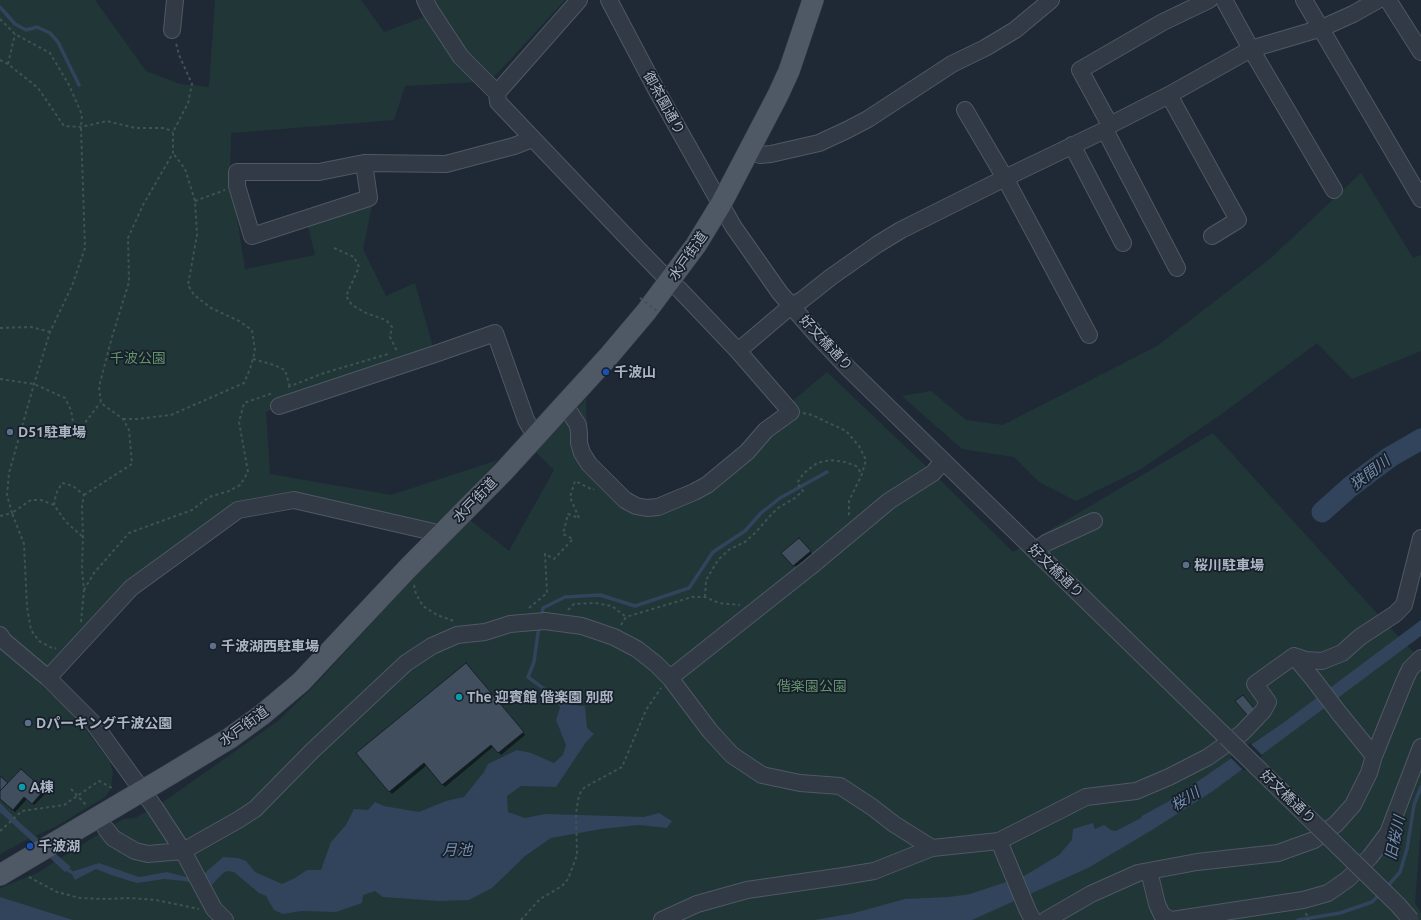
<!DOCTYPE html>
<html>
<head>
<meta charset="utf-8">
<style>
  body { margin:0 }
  canvas { display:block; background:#1e2935 }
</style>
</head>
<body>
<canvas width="1421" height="920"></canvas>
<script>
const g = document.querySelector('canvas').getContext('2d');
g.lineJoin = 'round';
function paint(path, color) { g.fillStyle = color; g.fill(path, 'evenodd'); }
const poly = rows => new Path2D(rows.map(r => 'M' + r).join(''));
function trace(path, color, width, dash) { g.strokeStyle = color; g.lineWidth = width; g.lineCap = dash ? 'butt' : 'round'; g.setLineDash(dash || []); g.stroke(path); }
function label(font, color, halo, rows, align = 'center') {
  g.font = font + ' Ubuntu,"Noto Sans JP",sans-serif'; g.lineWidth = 3.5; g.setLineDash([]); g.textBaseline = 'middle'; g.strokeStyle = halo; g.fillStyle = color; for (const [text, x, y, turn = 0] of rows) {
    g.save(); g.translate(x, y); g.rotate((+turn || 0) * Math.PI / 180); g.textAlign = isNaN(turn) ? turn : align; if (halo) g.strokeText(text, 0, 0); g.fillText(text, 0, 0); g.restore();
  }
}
paint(poly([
  [0,0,95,0,146,71,180,84,209,87,215,0,361,0,384,32,424,17,456,59,477,82,405,86,394,120,231,133,230,174,245,269,315,255,308,226,372,205,363,249,386,296,415,283,435,354,280,406,266,412,270,474,391,495,498,460,456,505,434,525,294,500,238,510,131,587,51,671,37,681,76,717,110,762,113,773,111,788,105,797,55,827,26,840,0,854],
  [432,0,565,0,494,77,461,47],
  [1361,173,1413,258,1421,255,1421,351,1352,379,1317,343,1223,413,1141,469,1076,501,1039,482,1014,457,962,449,902,396,931,391,966,420,1003,425,1157,346,1271,258],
  [827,372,933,473,1013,552,1213,433,1394,632,1421,660,1421,824,1415,903,1421,913,1421,920,0,920,0,888,37,873,123,819,135,818,169,798,278,721,315,685,412,579,470,520,509,551,554,470,536,452,586,399,587,444,602,467,632,498,652,500,699,480]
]), '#213637');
paint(poly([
  [1421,620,1421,636,1213,791,1152,830,1088,868,972,920,815,920,854,913,905,899,949,897,970,894,1024,876,1059,855,1072,840,1073,829,1093,823,1095,829,1104,825,1111,830,1116,831,1141,818,1142,816,1169,801,1283,723],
  [556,698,571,705,585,706,587,728,594,734,586,742,556,787,521,786,507,796,508,812,525,818,545,814,644,817,659,813,672,821,667,828,639,825,601,829,551,838,525,856,492,888,469,900,439,901,383,897,375,891,363,895,362,903,336,912,301,911,283,914,274,910,266,896,259,893,234,872,227,871,222,874,210,887,184,881,164,879,137,883,111,875,96,869,75,880,71,872,99,863,139,877,167,872,202,881,205,873,223,857,238,858,246,861,255,872,282,884,295,878,307,870,321,870,331,842,346,825,354,809,368,810,375,802,384,806,419,812,446,801,464,797,484,772,488,764,517,750,531,753,554,763,563,755,566,745,556,720,560,708],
  [0,803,20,823,71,867,65,872,23,833,0,812],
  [0,897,73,920,0,920]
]), '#31445c');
paint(poly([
  [1250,743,1263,756,1244,771,1230,757]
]), '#1e2935');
paint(poly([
  [803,544,815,557,799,570,783,553],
  [468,666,525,735,501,755,494,746,445,787,427,765,392,794,358,753],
  [21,770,46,793,34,805,27,799,15,812,0,798,0,777,8,784]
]), '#0007');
trace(poly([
  [0,7,15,24,26,30,37,27,50,33,58,42,79,85],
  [541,618,543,608,565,597,600,595,635,606,689,588,713,552,745,531,761,513,780,498,827,472],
  [539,626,534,662,528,677,556,698],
  [68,870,71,872],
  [1386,888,1400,872,1407,849,1414,805,1421,787],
  [1298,920,1340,913,1372,902,1380,894]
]), '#31445c', 3.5);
trace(poly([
  [1322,512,1350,487,1390,457,1421,439]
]), '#31445c', 21);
const building = poly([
  [799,538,811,551,793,566,781,553,799,538],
  [466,663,524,732,498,753,491,745,442,785,424,763,389,792,356,753,466,663],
  [1243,695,1256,711,1249,717,1235,701,1243,695],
  [21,769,44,790,32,804,24,797,13,810,0,799,0,791,21,769],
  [0,776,8,783,0,791,0,776]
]);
paint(building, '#414e5d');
trace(building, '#19212c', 1);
const minor = poly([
  [425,0,430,10,461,57,497,93],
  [609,0,657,91,733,226,780,293,815,333,848,368,1226,737],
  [1224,0,1251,49,1334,190],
  [1304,0,1421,199],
  [1388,0,1421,52],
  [172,30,175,0],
  [1169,95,1238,220,1212,236],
  [965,110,1005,178,1089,335],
  [1110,125,1080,70,1163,22,1209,0],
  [1105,130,1177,268],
  [1072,145,1123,243],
  [750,151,760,155,771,154,819,143,847,130,868,119,952,64,985,48,1015,30,1051,0],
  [364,163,369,198,252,236,237,186,237,172,319,172,364,163,446,164,514,146,532,139],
  [738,351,791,306,802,300,831,277,878,244,901,230,1005,178,1105,130,1110,125,1169,95,1251,49,1322,28,1353,14,1378,0],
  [564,404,578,425,579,433,579,443,582,453,589,464,625,500,636,506,647,508,658,507,694,492,707,485,747,452,766,430,791,412,738,351,679,289,670,282,638,249,498,102,497,93,579,0],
  [279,406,435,354,495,333,526,420,535,436],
  [1036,551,1046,543,1094,521],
  [0,635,4,641,48,678,94,724,155,808,183,851,214,909,225,920],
  [1294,656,1306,660,1322,661,1342,653,1360,637,1395,614,1404,605,1421,538],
  [48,678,131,588,238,510,294,500,442,534],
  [670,678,810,567,889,501,933,473,943,461],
  [106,829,113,838,135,851,148,854,183,851,238,820,255,809,312,751,406,663,432,646,457,635,485,632,510,624,545,621,582,626,614,637,637,649,656,664,670,678,710,731,732,755,762,775,800,783,840,786,872,807,894,824,932,848],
  [999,841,1028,911,1033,920],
  [1149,871,1157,904,1162,915,1171,920],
  [662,920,697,904,747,890,844,876,874,871,932,848,999,841,1086,797,1136,791,1169,777,1208,757,1242,733,1263,711,1268,702,1255,684,1294,656,1314,680,1339,713,1374,756],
  [1046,920,1091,894,1138,873,1197,862,1278,853,1314,840,1336,824,1353,805,1369,773,1374,756,1404,682,1410,669,1421,658],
  [1172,920,1303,900,1328,893,1348,879,1370,857,1388,833,1421,747]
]);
const major = poly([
  [0,875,169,775,230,738,263,714,301,682,408,568,504,471,608,357,646,312,696,245,721,204,778,95,789,71,813,0]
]);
trace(minor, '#4f5864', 18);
trace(major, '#3b434f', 22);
trace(poly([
  [0,19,15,34,50,53,69,85,82,115,81,127,85,248,72,286,50,332,34,384,9,473,7,495,12,513,0,516],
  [0,60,8,64,38,88,64,126,81,127,107,121,135,128,165,128,173,132],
  [8,64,15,34],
  [195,201,225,190],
  [334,248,354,257,359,267,346,296,352,305,366,313,386,320,392,327,390,337,398,353],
  [0,328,31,327,50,332],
  [253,359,274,365,285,370,290,387],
  [0,379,34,384,65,398,71,410,74,428,81,428,100,403],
  [288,387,324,373,388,354],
  [803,413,812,415,846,431,859,446,866,460,862,474,849,501,849,518],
  [123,419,137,419,171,415,244,383,250,369,255,351,252,330,239,321,211,308,194,295,188,285,197,235,195,201,185,169,173,153],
  [84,495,132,464,129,430,123,419,101,403,99,387,112,337,129,282,128,238,143,205,173,153,173,132,188,103,192,84,179,55,176,43],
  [54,505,41,500,31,500,12,513,24,544,27,607,31,630,39,641,54,649,56,648],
  [414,585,416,594,423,606,437,615,454,621],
  [84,590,94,573,129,533,192,510,209,497,229,491,240,485,248,472,239,422,244,403,273,393],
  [705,597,706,580,718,560,730,549,745,542,755,533,770,516,778,508,795,498,803,491,797,483,804,473,817,463,830,460,845,462,856,466,862,474],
  [529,608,547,593,545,554,554,559,573,539,563,534,568,514,579,518,570,497,575,481,593,490,594,489],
  [568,610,574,604,595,603,612,606,626,617],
  [81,622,84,590,82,569,83,537,82,506,84,495,73,486,62,483,56,494,54,505,66,522,83,537],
  [621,625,626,617,692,597,705,597,719,603,740,605],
  [71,789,87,806],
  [0,831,22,811,64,805,99,781,114,789],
  [29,877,57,892,80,898,106,899,130,898,156,900,199,909],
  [1306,913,1308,920],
  [521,920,540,899,562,886,568,879,577,855,576,814,578,800,581,791,585,787,622,767,646,710,661,688]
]), '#3f5355', 2, [3, 3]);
trace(minor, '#313a45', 16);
trace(major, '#4f5966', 21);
const minorBridge = poly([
  [1226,737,1398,905,1411,920]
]);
trace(minorBridge, '#4f5864', 18, []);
trace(poly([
  [640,298,658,312]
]), '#3f5355', 2, [3, 3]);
trace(minorBridge, '#313a45', 16);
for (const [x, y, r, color] of [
  [606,372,4,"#1a4fb4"],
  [10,432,4,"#5c6f8a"],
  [1186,565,4,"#5c6f8a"],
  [213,646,4,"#5c6f8a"],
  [459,697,4,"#0f9aa8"],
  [28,723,4,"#5c6f8a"],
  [22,787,4,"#0f9aa8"],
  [30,846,4,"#1a4fb4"]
]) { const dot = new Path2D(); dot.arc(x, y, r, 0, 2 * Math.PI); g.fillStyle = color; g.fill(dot); trace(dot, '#171f2a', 1.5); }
label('14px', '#abb5c3', '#171f2a', [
  ["御茶園通り",664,103,61],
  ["水戸街道",688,256,-55],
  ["好文橋通り",826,343,47],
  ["水戸街道",475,500,-46],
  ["好文橋通り",1056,571,44],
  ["水戸街道",244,726,-36],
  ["好文橋通り",1288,797,44]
]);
label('14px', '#63936c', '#171f2a', [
  ["千波公園",138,358],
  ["偕楽園公園",812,686]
]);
label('bold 14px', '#abb5c3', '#171f2a', [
  ["千波山",614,372],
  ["D51駐車場",18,432],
  ["桜川駐車場",1194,565],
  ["千波湖西駐車場",221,646],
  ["The 迎賓館 偕楽園 別邸",467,697],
  ["Dパーキング千波公園",36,723],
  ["A棟",30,787],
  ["千波湖",38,846]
], 'left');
label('italic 15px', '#738dac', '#171f2a', [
  ["狭間川",1370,473,-38],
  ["桜川",1185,799,-32],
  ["旧桜川",1395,838,-78],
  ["月池",457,850]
]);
</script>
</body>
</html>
